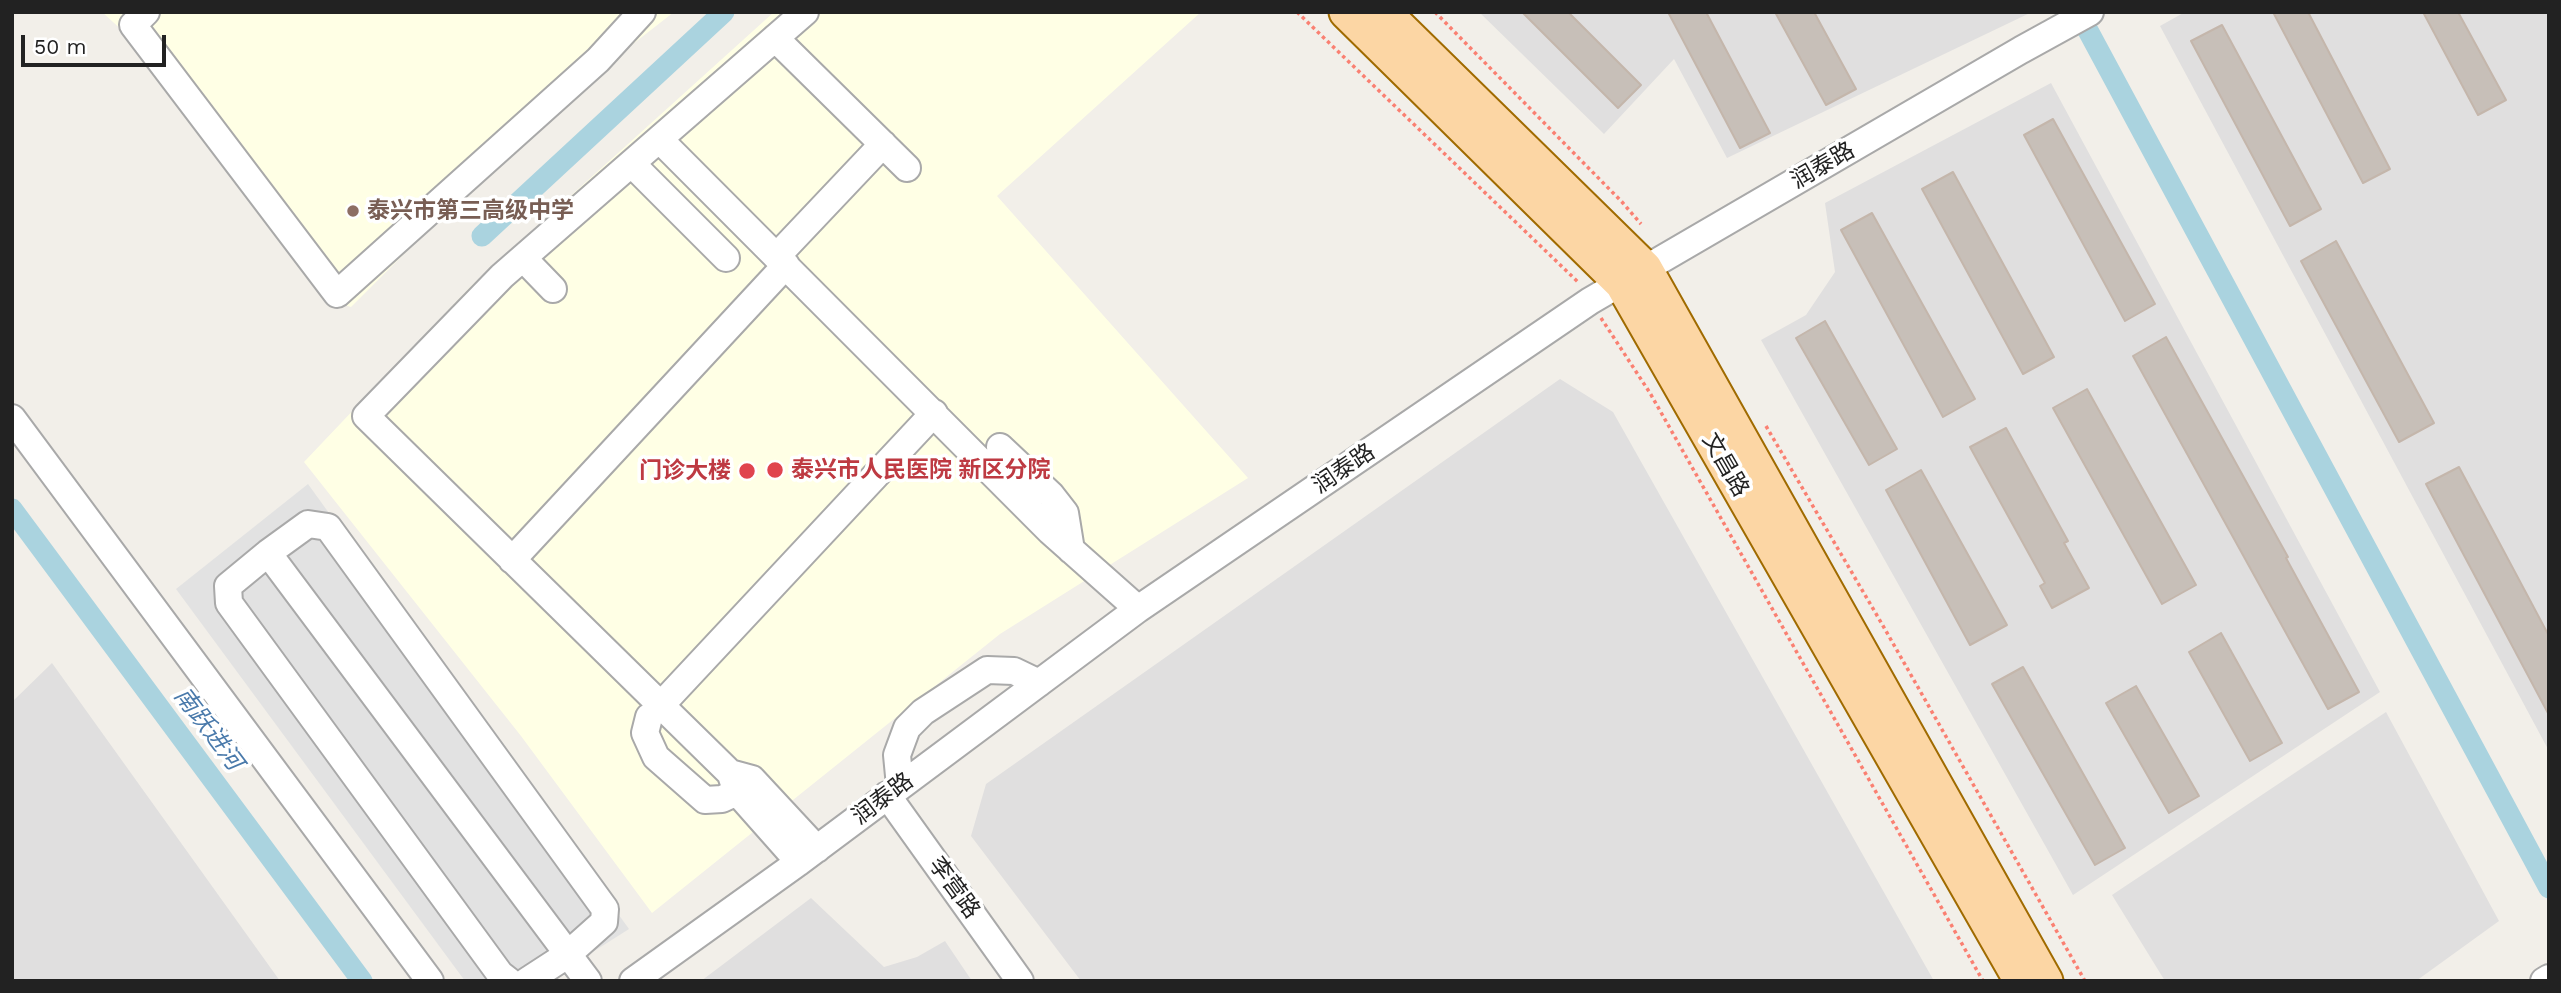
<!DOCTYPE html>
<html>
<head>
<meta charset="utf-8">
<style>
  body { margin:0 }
  #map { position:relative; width:2561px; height:993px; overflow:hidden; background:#f2efe9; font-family:"Work Sans",sans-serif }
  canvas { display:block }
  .frame { position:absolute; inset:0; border:14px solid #222; pointer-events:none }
  .scale { position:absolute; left:21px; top:35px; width:145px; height:32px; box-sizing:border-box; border:4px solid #222; border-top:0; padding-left:9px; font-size:21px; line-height:24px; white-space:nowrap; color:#222; -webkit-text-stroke:5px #fff; paint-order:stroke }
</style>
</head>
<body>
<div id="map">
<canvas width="2561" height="993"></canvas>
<div class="frame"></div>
<div class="scale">50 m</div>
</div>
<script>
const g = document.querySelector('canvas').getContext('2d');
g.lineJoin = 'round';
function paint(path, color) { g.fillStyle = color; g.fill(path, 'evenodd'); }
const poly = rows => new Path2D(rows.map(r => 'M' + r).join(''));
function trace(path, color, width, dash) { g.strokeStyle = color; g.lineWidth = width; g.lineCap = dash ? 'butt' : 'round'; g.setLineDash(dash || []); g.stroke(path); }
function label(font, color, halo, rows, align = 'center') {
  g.font = font + ' "Work Sans","Noto Sans SC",sans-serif'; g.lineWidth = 7; g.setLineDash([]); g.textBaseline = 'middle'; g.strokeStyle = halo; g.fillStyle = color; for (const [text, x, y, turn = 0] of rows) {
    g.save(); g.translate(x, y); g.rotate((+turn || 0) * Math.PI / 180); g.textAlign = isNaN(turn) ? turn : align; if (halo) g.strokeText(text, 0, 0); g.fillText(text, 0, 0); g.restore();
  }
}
paint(poly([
  [1479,12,2032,12,1727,158,1674,59,1604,134],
  [2185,12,2549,12,2549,751,2160,26],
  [2051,83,2380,692,2073,895,1761,340,1806,315,1835,272,1825,203],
  [1560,379,1613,412,1934,981,1081,981,971,836,986,784],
  [52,663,280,981,12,981,12,702],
  [2386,712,2499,921,2416,981,2165,981,2112,895],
  [811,898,884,967,917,957,945,941,972,981,701,981]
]), '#e0dfdf');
paint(poly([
  [102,12,674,12,547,111,351,307,322,298,136,43],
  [774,12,1201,12,997,196,1248,478,1000,634,652,913,521,736,304,462,472,285]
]), '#ffffe5');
paint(poly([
  [308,484,629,929,547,981,465,981,176,589]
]), '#e2e2e2');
trace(poly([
  [2078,12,2549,888],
  [482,236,724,12],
  [12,509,362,981]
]), '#aad3df', 21);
const building = poly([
  [1522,12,1568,12,1641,85,1618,108,1522,12],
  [1668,12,1706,12,1770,133,1740,148,1668,12],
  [1775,12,1814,12,1856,89,1826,105,1775,12],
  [2273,12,2308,12,2390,169,2363,183,2273,12],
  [2423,12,2458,12,2506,100,2478,115,2423,12],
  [2222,25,2321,209,2290,226,2191,41,2222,25],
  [2053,119,2155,304,2125,321,2024,135,2053,119],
  [1953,172,2054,357,2023,374,1922,189,1953,172],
  [1872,213,1975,399,1943,417,1841,230,1872,213],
  [2336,241,2434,423,2399,442,2301,261,2336,241],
  [1825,321,1897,449,1869,465,1796,338,1825,321],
  [2166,337,2288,557,2286,558,2359,692,2328,709,2133,356,2166,337],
  [2087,389,2196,585,2162,604,2053,408,2087,389],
  [2006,428,2068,541,2064,543,2089,588,2052,608,2040,586,2045,583,1970,447,2006,428],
  [2459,467,2549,636,2549,715,2426,484,2459,467],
  [1921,470,2007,625,1970,645,1886,490,1921,470],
  [2221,633,2282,743,2250,761,2189,652,2221,633],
  [2023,667,2125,848,2095,865,1992,684,2023,667],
  [2136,686,2199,796,2169,813,2106,703,2136,686]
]);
paint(building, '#c7bfb8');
trace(building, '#c4b6ab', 2);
const minor = poly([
  [146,12,133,25,337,294,598,60,642,12],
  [805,12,502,276,366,416,730,773,752,779,817,849],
  [775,38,907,168],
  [660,140,1050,531,1138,609],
  [632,164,726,258],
  [777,256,883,144],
  [523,258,553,289],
  [12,418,430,981],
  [1000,447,1051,495,1065,513,1071,550],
  [268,553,588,981],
  [512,560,786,265],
  [661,705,934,413],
  [649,717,645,733,656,757,705,800,722,799,737,792,752,779],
  [732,778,737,792,799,862],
  [900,786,897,755,907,728,923,712,987,670,1014,671,1039,683],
  [887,795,1020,981],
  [509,981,500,974,229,603,228,586,268,553,308,524,328,527,605,909,604,922,567,955,527,981],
  [633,981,799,862,1138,609,1590,301,2021,50,2090,12],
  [2544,981,2549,978]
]);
const major = poly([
  [1346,12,1622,284,2021,981],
  [1384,12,1645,268,2046,981]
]);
trace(minor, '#a9a9a9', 30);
trace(major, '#a06b00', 37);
trace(poly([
  [1297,12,1578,282],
  [1435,12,1622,202,1641,224],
  [1601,318,1650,393,1983,981],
  [1766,426,1882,624,2085,981]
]), '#fa8072', 3.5, [3.5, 3.5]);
trace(minor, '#fff', 26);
trace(major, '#fcd6a4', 33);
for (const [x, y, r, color] of [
  [353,211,7,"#8d6e63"],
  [775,470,9,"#e0444e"],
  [747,471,9,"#e0444e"]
]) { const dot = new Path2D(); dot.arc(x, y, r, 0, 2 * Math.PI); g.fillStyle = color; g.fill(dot); trace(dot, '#fff', 2.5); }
label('23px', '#222', '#fff', [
  ["润泰路",1823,166,-30],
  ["文昌路",1725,465,60],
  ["润泰路",1344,469,-34],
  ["润泰路",883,799,-37],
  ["李营路",954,888,54]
]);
label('bold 23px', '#785e54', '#fff', [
  ["泰兴市第三高级中学",367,211]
], 'left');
label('bold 23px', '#be3a42', '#fff', [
  ["泰兴市人民医院 新区分院",791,470],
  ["门诊大楼",731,471,"right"]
], 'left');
label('italic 24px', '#4a7aab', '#fff', [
  ["南跃进河",208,729,53]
]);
</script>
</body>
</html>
